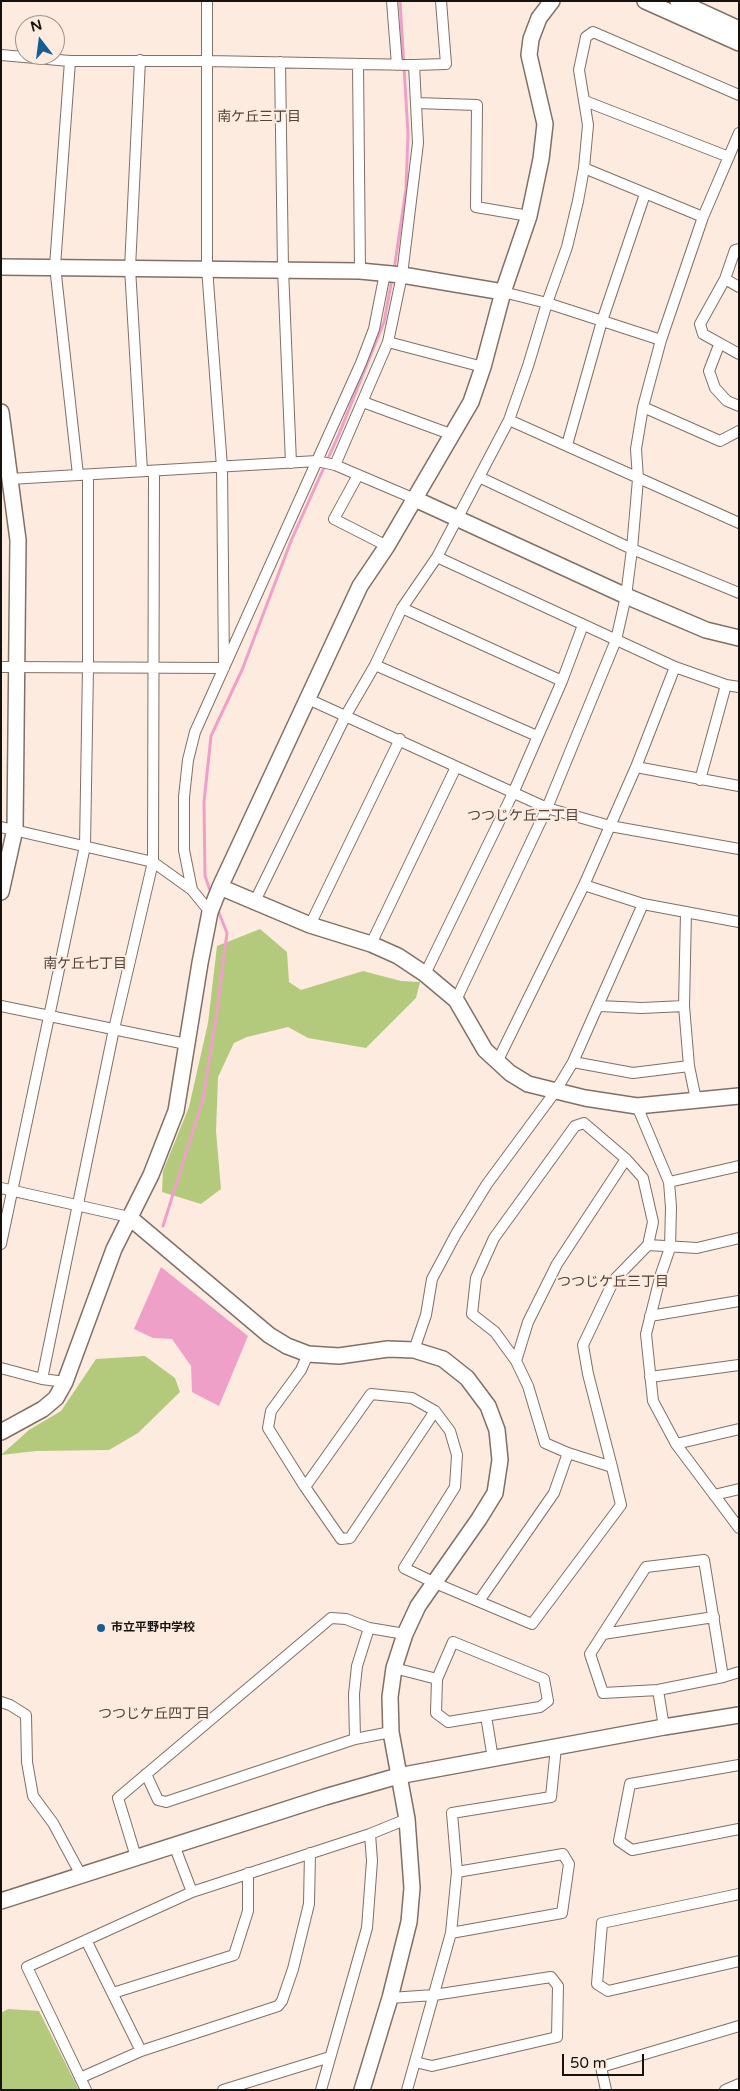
<!DOCTYPE html>
<html>
<head>
<meta charset="utf-8">
<style>
  body { margin:0 }
  #map { position:relative; width:740px; height:2091px; overflow:hidden; background:#feebe0; font-family:"Varela Round",sans-serif }
  canvas { display:block }
  .frame { position:absolute; inset:0; border:2px solid #17110d; pointer-events:none }
  .north { position:absolute; left:15px; top:15px; width:50px; height:50px; box-sizing:border-box; background:#feebe0; border:1px solid #a2948c; border-radius:50%; rotate:345deg; font-size:14px; font-weight:700; line-height:20px; text-align:center; color:#17110d }
  .north::after { content:''; display:block; margin:auto; width:18px; height:22px; background:#165e92; clip-path:polygon(50% 0,100% 100%,50% 72%,0 100%) }
  .scale { position:absolute; left:562px; top:2054px; width:82px; height:22px; box-sizing:border-box; border:2px solid #17110d; border-top:0; padding-left:6px; font-size:15px; line-height:18px; white-space:nowrap; color:#17110d; -webkit-text-stroke:4px #feebe0; paint-order:stroke }
</style>
</head>
<body>
<div id="map">
<canvas width="740" height="2091"></canvas>
<div class="frame"></div>
<div class="north">N</div>
<div class="scale">50 m</div>
</div>
<script>
const g = document.querySelector('canvas').getContext('2d');
g.lineJoin = 'round';
function paint(path, color) { g.fillStyle = color; g.fill(path, 'evenodd'); }
const poly = rows => new Path2D(rows.map(r => 'M' + r).join(''));
function trace(path, color, width, dash) { g.strokeStyle = color; g.lineWidth = width; g.lineCap = dash ? 'butt' : 'round'; g.setLineDash(dash || []); g.stroke(path); }
function label(font, color, halo, rows, align = 'center') {
  g.font = font + ' "Varela Round","Noto Sans JP",sans-serif'; g.lineWidth = 4; g.setLineDash([]); g.textBaseline = 'middle'; g.strokeStyle = halo; g.fillStyle = color; for (const [text, x, y, turn = 0] of rows) {
    g.save(); g.translate(x, y); g.rotate((+turn || 0) * Math.PI / 180); g.textAlign = isNaN(turn) ? turn : align; if (halo) g.strokeText(text, 0, 0); g.fillText(text, 0, 0); g.restore();
  }
}
paint(poly([
  [260,929,287,952,289,982,301,990,363,971,401,981,420,982,416,998,366,1048,308,1038,288,1027,247,1037,234,1043,218,1077,216,1131,221,1189,201,1204,162,1192,163,1171,189,1107,208,1023,217,946],
  [145,1356,175,1378,180,1392,138,1433,109,1450,36,1451,1,1455,29,1430,61,1411,96,1359],
  [8,2009,39,2011,79,2090,1,2090,1,2013]
]), '#b3ca7c');
paint(poly([
  [161,1267,248,1336,219,1406,192,1392,191,1366,172,1339,153,1338,134,1329]
]), '#efa0c9');
trace(poly([
  [394,270,406,189,408,134,400,1],
  [211,893,205,876,204,802,211,736,242,670,291,541,339,434,384,322,392,279],
  [163,1226,203,1099,216,1018,227,933,217,908]
]), '#efa0c9', 3);
const street = poly([
  [207,1,207,268,222,467,224,668],
  [392,1,397,65],
  [1,55,70,61,208,61,414,65,418,143,402,275,388,342,335,465],
  [140,60,130,268,142,471],
  [70,61,55,266,78,475],
  [280,62,283,269,291,463],
  [358,64,360,271],
  [414,65,446,64,441,1],
  [585,101,729,157],
  [416,103,477,105,476,207,529,216],
  [584,168,703,217],
  [739,249,735,250,725,279,700,324,703,334,739,354],
  [725,279,739,287],
  [503,292,547,303,661,340],
  [388,342,483,367],
  [719,345,709,371,715,388,727,401,739,406],
  [363,402,453,435],
  [643,407,720,441,739,431],
  [509,420,739,523],
  [567,445,602,321,645,194],
  [358,475,334,519,387,546],
  [479,477,632,549,739,593],
  [10,479,317,461,335,465,415,499],
  [437,557,675,667,726,685,739,687],
  [402,608,562,681],
  [375,665,537,736],
  [1,667,224,668],
  [308,699,547,808,610,826,739,849],
  [636,767,739,786],
  [700,780,726,685],
  [1,827,153,862,192,890,210,912],
  [584,885,643,904,739,922],
  [192,890,184,850,184,797,188,760,195,732,361,363,374,329,385,273],
  [254,903,346,715,375,665,402,608,437,557,509,420,528,366,547,303,567,247,578,201,584,168,588,125,579,70,586,37,593,32,739,95],
  [686,912,684,1006,689,1066,696,1100],
  [310,925,400,739],
  [371,944,456,767],
  [425,974,514,791,562,681,583,625],
  [456,1000,547,808,616,640,626,596,632,549,638,479,636,449,643,407,661,340,703,217,739,133],
  [1,1006,186,1044],
  [599,1006,642,1008,684,1006],
  [497,1062,584,885,636,767,675,667],
  [573,1062,633,1073,689,1066],
  [637,1106,669,1182,671,1207,670,1248,661,1274,646,1334,653,1401,676,1444,739,1528],
  [669,1182,739,1166],
  [1,1188,129,1217],
  [1,1244,85,846,88,668,88,475],
  [648,1245,697,1248,739,1238],
  [650,1316,739,1301],
  [414,1350,426,1315,432,1279,456,1234,487,1184,555,1092,573,1062,643,904],
  [308,1354,301,1370,271,1411,268,1428,305,1487,341,1539,350,1538,435,1411],
  [516,1361,528,1322,557,1264,626,1159],
  [1,1368,42,1379,65,1382],
  [650,1377,739,1365],
  [42,1379,114,1029,153,862,154,471],
  [676,1444,739,1429],
  [305,1487,371,1394,412,1398,435,1411,450,1431,457,1455,455,1487,404,1568,435,1583,532,1624,621,1505,612,1467,588,1374,583,1345,614,1280,648,1245,653,1222,643,1178,626,1159,584,1123,575,1126,494,1238,476,1278,472,1314,495,1332,516,1361,528,1386,545,1443,568,1453,612,1467],
  [714,1495,739,1489],
  [479,1601,554,1493,568,1453],
  [603,1634,714,1617],
  [453,1642,544,1679,548,1701,540,1707,448,1722,436,1713,437,1679,453,1642],
  [394,1668,437,1679],
  [723,1677,704,1560,646,1567,590,1654,603,1693,658,1690,723,1677,739,1672],
  [658,1690,664,1727],
  [1,1702,10,1705,26,1715,27,1762,33,1796,53,1823,81,1875],
  [486,1716,493,1759],
  [355,1739,354,1694,357,1666,369,1628],
  [739,1765,630,1784,619,1841,632,1850,739,1829],
  [146,1774,158,1800,166,1802,355,1739,391,1732],
  [174,1845,192,1892],
  [136,1857,118,1798,331,1618,346,1619,369,1628,405,1634],
  [739,1894,602,1923,597,1984,608,1991,739,1961],
  [451,1933,562,1913,569,1864,563,1854,457,1872],
  [86,1940,141,2051],
  [113,1993,234,1955,248,1911,248,1873],
  [390,1998,434,1995,551,1977,558,1986,557,2037,432,2066,415,2062],
  [80,2078,141,2051,278,2006,282,2001,293,1969,309,1904,310,1853],
  [86,2090,27,1967,192,1892,370,1834,407,1819],
  [223,2090,330,2057],
  [321,2090,367,1928,372,1861,370,1834],
  [407,2090,451,1933,457,1872,452,1813,551,1797,556,1747],
  [606,2090,601,2067,739,2026],
  [725,2090,739,2084]
]);
const secondary = poly([
  [645,1,739,43],
  [678,1,739,29],
  [1,267,360,271,402,275,503,292],
  [1,412,18,540,15,829,1,892],
  [415,499,626,596,706,630,739,638],
  [220,887,310,925,371,944,398,956,425,974,456,1000,485,1050,510,1073,528,1084,585,1098,637,1106,739,1096],
  [129,1217,269,1335,287,1346,308,1354,339,1356,388,1349,414,1350,443,1359,467,1378,488,1406,497,1430,500,1460,495,1493,479,1519,418,1606,405,1634,394,1668,390,1697,391,1732,407,1819,412,1888,409,1922,390,1998,362,2090],
  [1,1432,43,1409,56,1398,65,1382,114,1249,151,1175,176,1111,200,963,210,912,220,887,360,586,387,546,471,402,483,367,503,292,529,216,541,159,545,124,529,55,531,39,539,18,552,1],
  [1,1901,325,1797,398,1776,664,1727,739,1715]
]);
trace(street, '#807065', 12);
trace(secondary, '#807065', 18);
trace(street, '#fff', 10);
trace(secondary, '#fff', 15);
for (const [x, y, r, color] of [
  [101,1628,5,"#165e92"]
]) { const dot = new Path2D(); dot.arc(x, y, r, 0, 2 * Math.PI); g.fillStyle = color; g.fill(dot); trace(dot, '#feebe0', 2); }
label('bold 12px', '#17110d', '#feebe0', [
  ["市立平野中学校",111,1628]
], 'left');
label('14px', '#52433a', '#feebe0', [
  ["南ケ丘三丁目",259,117],
  ["つつじケ丘二丁目",523,816],
  ["南ケ丘七丁目",85,964],
  ["つつじケ丘三丁目",613,1282],
  ["つつじケ丘四丁目",154,1714]
]);
</script>
</body>
</html>
